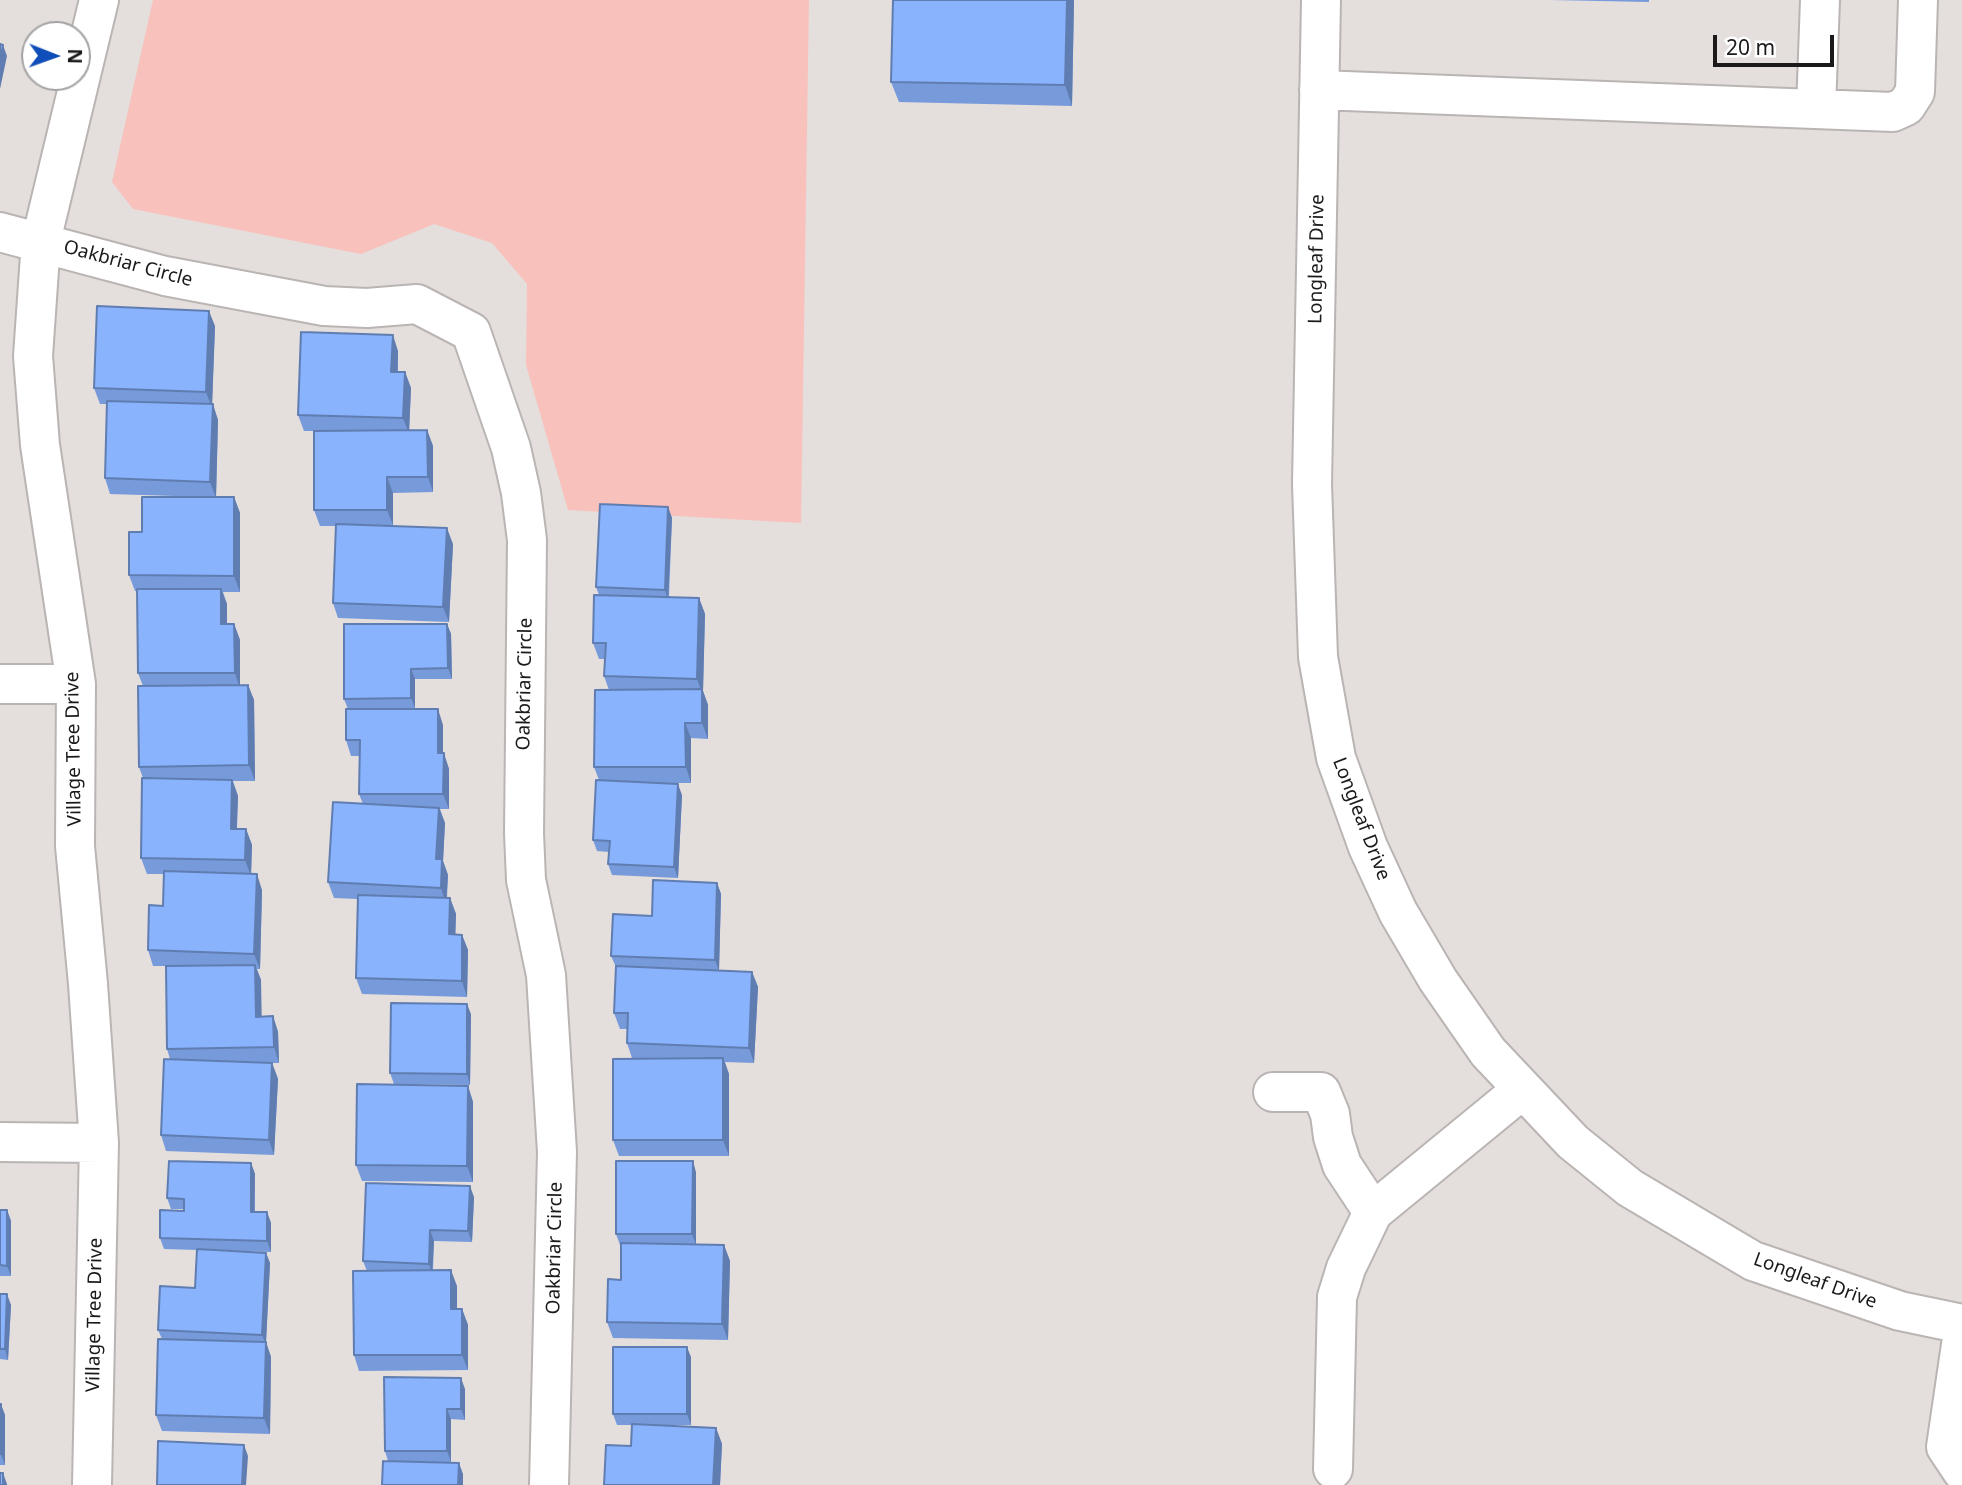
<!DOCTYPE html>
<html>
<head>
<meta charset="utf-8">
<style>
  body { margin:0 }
  #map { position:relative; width:1962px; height:1485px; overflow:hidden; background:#e4dedd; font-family:"Noto Sans",sans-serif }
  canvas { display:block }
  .north { position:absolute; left:21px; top:21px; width:70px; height:70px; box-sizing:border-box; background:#fff; border:2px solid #a4a3a3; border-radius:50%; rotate:91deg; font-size:19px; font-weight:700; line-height:28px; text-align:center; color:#1b1919 }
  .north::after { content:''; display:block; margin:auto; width:24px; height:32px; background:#104eb9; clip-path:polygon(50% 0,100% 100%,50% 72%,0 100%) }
  .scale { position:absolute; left:1713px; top:35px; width:121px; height:32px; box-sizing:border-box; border:4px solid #1b1919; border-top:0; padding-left:9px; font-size:21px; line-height:24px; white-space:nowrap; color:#1b1919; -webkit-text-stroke:5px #fff; paint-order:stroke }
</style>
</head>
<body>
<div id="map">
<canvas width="1962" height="1485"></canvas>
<div class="north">N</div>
<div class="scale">20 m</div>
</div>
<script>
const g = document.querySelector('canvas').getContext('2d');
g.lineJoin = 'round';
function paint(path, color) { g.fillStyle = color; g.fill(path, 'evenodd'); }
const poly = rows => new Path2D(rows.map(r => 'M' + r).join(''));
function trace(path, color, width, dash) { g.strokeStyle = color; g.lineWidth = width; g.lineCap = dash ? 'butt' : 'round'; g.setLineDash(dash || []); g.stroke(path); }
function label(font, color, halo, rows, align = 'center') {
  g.font = font + ' "Noto Sans",sans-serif'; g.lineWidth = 7; g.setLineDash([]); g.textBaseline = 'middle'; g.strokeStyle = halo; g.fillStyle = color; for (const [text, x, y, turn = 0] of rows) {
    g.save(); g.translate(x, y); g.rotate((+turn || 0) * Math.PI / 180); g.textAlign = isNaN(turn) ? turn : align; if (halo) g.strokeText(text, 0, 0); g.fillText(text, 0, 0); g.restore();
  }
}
paint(poly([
  [153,0,809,0,801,523,568,510,526,365,527,284,492,243,434,224,361,254,133,209,112,182]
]), '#f9c1bb');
const minor = poly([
  [1321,0,1312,484,1318,657,1336,758,1368,847,1398,912,1438,980,1488,1052,1573,1142,1630,1188,1753,1261,1900,1311,1962,1324],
  [1319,90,1893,112,1906,106,1915,92,1918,0],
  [1816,109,1820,0],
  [0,232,165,276,324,306,367,308,417,304,471,332,511,448,521,493,527,540,524,833,526,880,546,975,557,1152,549,1485],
  [0,684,76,684],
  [1273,1092,1321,1092,1330,1114,1333,1137,1342,1165,1373,1212],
  [0,1142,99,1143],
  [1962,1338,1946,1447,1962,1471],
  [1333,1469,1337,1297,1346,1268,1373,1212,1523,1089],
  [92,1485,99,1143,88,984,75,846,76,684,40,445,33,356,41,241,99,0]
]);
trace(minor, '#bab4b3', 42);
trace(minor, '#fff', 38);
paint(poly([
  [893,0,1074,0,1072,106,899,102,891,82],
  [1551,0,1649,0,1649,2],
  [215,326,212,404,218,420,216,497,234,497,240,513,240,592,223,592,227,604,227,624,234,624,240,640,240,685,248,685,254,700,255,781,233,781,238,796,237,829,246,829,252,845,251,874,262,890,260,969,257,969,261,980,261,1016,273,1016,278,1032,279,1063,272,1063,278,1079,274,1155,166,1151,161,1135,170,1059,167,1049,166,966,153,966,148,950,163,906,164,874,147,874,141,858,143,778,139,767,143,686,138,673,137,591,135,591,129,575,142,532,207,497,110,494,105,478,107,404,100,404,94,388],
  [398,351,398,372,405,372,411,388,409,430,427,430,433,446,433,492,393,493,393,525,377,525,453,544,449,622,338,618,333,603,336,526,320,526,314,510,314,431,304,431,298,415],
  [668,507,672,518,669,597,699,598,705,614,703,691,708,705,708,739,691,738,691,783,648,783,682,795,678,878,612,875,608,864,609,852,597,851,593,840,599,780,594,767,609,690,604,676,605,659,599,659,593,643,599,595,596,587],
  [447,624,451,634,452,679,415,679,415,708,371,709,443,725,443,753,449,769,449,809,440,809,445,823,443,861,448,875,447,898,450,898,456,914,455,934,462,935,468,950,467,997,362,994,356,978,358,899,334,898,328,882,363,804,359,794,360,756,351,756,346,740,348,709,344,699],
  [717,883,721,894,719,970,752,972,758,987,754,1063,725,1062,729,1074,729,1156,619,1156,613,1140,632,1058,627,1043,627,1029,620,1029,614,1013,616,967,611,956],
  [471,1014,470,1085,394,1084,390,1073],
  [468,1086,473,1102,473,1182,362,1181,356,1165],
  [251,1163,255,1174,255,1212,267,1212,271,1223,271,1252,223,1251,266,1253,270,1263,266,1342,271,1357,270,1434,162,1431,156,1415,162,1339,158,1330,195,1288,197,1250,164,1249,160,1238,184,1211,184,1209,171,1209,167,1198],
  [696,1172,696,1245,724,1245,730,1261,728,1340,613,1338,607,1322,621,1280,621,1245,620,1245,616,1234],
  [474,1197,472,1242,434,1241,433,1270,457,1286,457,1309,462,1309,468,1325,468,1370,359,1371,354,1355,367,1271,363,1261],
  [0,1210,7,1210,11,1221,11,1276,0,1276],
  [0,1294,11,1305,8,1360,0,1359],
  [691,1357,691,1425,660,1425,716,1428,722,1444,720,1485,604,1485,631,1446,632,1425,617,1425,613,1414],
  [465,1389,465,1420,451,1419,451,1462,410,1462,463,1474,388,1461,385,1451],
  [0,1404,5,1415,5,1465,0,1465]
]), '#769ada');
paint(poly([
  [1067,0,1074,0,1072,106,1065,85],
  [3,45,7,56,0,89,0,60],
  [209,311,215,326,212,408,206,392],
  [393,335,398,351,397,388,391,372],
  [405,372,411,388,409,434,403,418],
  [213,404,218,420,216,498,210,482],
  [427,430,433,446,433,492,428,477],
  [387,477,393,493,393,525,387,510],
  [234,497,240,513,240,592,234,576],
  [668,507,672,518,668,600,665,590],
  [447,528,453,544,449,622,443,607],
  [221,589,227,604,227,640,221,624],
  [699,598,705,614,703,691,708,705,708,739,702,723,702,693,697,679],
  [234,624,240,640,240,689,235,673],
  [447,624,451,634,452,679,448,668],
  [411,669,415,679,415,708,411,698],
  [248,685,254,700,255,781,249,765],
  [438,709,443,725,443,769,438,753],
  [685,723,691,738,691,783,686,767],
  [444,753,449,769,449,809,443,794],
  [232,780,238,796,236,845,231,829],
  [678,784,682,795,678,878,674,867],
  [439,808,445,823,443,861,448,875,446,904,441,888,436,859],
  [246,829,252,845,251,876,245,860],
  [257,874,262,890,260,969,254,954],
  [717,883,721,894,719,971,715,960],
  [450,898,456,914,455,950,449,934],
  [462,935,468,950,467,997,462,981],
  [255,965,261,980,262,1032,256,1017],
  [752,972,758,987,754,1063,749,1048],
  [467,1004,471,1014,470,1085,467,1074],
  [273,1016,278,1032,279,1063,274,1047],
  [723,1058,729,1074,729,1156,723,1140],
  [272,1063,278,1079,274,1155,269,1140],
  [468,1086,473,1102,473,1182,467,1166],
  [693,1161,696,1172,696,1245,692,1234],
  [251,1163,255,1174,254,1223,251,1212],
  [470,1186,474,1197,472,1242,468,1231],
  [7,1210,11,1221,11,1276,7,1266],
  [267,1212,271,1223,271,1252,267,1241],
  [430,1230,434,1241,432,1275,429,1264],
  [724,1245,730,1261,728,1340,722,1324],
  [266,1253,270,1263,266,1342,271,1357,270,1434,264,1418,266,1345,262,1335],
  [451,1270,457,1286,457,1325,451,1309],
  [7,1294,11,1305,8,1360,5,1349],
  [462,1309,468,1325,468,1370,462,1355],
  [687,1347,691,1357,691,1425,687,1414],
  [461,1378,465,1389,465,1420,461,1409],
  [1,1404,5,1415,5,1465,1,1454],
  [447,1409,451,1419,451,1462,447,1451],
  [716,1428,722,1444,720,1485,713,1485],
  [244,1445,248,1456,246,1485,242,1485],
  [459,1463,463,1474,463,1485,458,1485],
  [3,1473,7,1484,7,1485,3,1485]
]), '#607db1');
const building = poly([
  [893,0,1067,0,1065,85,891,82,893,0],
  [0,44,3,45,0,60,0,44],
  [97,306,209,311,206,392,94,388,97,306],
  [301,332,393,335,391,372,405,372,403,418,298,415,301,332],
  [107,401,213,404,210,482,105,478,107,401],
  [427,430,428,477,387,477,387,510,314,510,314,431,427,430],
  [142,497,234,497,234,576,129,575,129,532,142,532,142,497],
  [600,504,668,507,665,590,596,587,600,504],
  [336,524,447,528,443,607,333,603,336,524],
  [137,589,221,589,221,624,234,624,235,673,138,673,137,589],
  [594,595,699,598,697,679,604,676,606,643,593,643,594,595],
  [344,624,447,624,448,668,411,669,411,698,344,699,344,624],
  [248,685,249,765,139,767,138,686,248,685],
  [702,689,702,723,685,723,686,767,594,767,595,690,702,689],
  [346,709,438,709,438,753,444,753,443,794,359,794,360,740,346,740,346,709],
  [142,778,232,780,231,829,246,829,245,860,141,858,142,778],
  [596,780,678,784,674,867,608,864,610,841,593,840,596,780],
  [333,802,439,808,436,859,442,859,441,888,328,882,333,802],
  [164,871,257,874,254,954,148,950,149,905,163,906,164,871],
  [653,880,717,883,715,960,611,956,613,914,652,916,653,880],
  [358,895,450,898,449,934,462,935,462,981,356,978,358,895],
  [255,965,256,1017,273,1016,274,1047,167,1049,166,966,255,965],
  [616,966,752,972,749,1048,627,1043,628,1013,614,1013,616,966],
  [391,1003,467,1004,467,1074,390,1073,391,1003],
  [723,1058,723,1140,613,1140,613,1059,723,1058],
  [164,1059,272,1063,269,1140,161,1135,164,1059],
  [357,1084,468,1086,467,1166,356,1165,357,1084],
  [169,1161,251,1163,251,1212,267,1212,267,1241,160,1238,160,1210,184,1211,184,1199,167,1198,169,1161],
  [616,1161,693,1161,692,1234,616,1234,616,1161],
  [366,1183,470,1186,468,1231,430,1230,429,1264,363,1261,366,1183],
  [0,1210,7,1210,7,1266,0,1265,0,1210],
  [621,1243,724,1245,722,1324,607,1322,608,1279,621,1280,621,1243],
  [197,1249,266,1253,262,1335,158,1330,160,1286,195,1288,197,1249],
  [451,1270,451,1309,462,1309,462,1355,354,1355,353,1271,451,1270],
  [0,1294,7,1294,5,1349,0,1349,0,1294],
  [158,1339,266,1342,264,1418,156,1415,158,1339],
  [613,1347,687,1347,687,1414,613,1414,613,1347],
  [384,1377,461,1378,461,1409,447,1409,447,1451,385,1451,384,1377],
  [0,1404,1,1404,1,1454,0,1454,0,1404],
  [632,1424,716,1428,713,1485,604,1485,606,1445,631,1446,632,1424],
  [158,1441,244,1445,242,1485,157,1485,158,1441],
  [383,1461,459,1463,458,1485,382,1485,383,1461],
  [0,1473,3,1473,3,1485,0,1485,0,1473]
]);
paint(building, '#89b3fd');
trace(building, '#607db1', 2);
label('19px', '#1b1919', '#fff', [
  ["Longleaf Drive",1317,259,-89],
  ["Oakbriar Circle",128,264,15],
  ["Oakbriar Circle",525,684,-89],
  ["Village Tree Drive",74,749,-91],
  ["Longleaf Drive",1361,819,69],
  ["Oakbriar Circle",555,1248,-89],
  ["Longleaf Drive",1815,1281,20],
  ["Village Tree Drive",95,1315,-89]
]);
</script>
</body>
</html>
